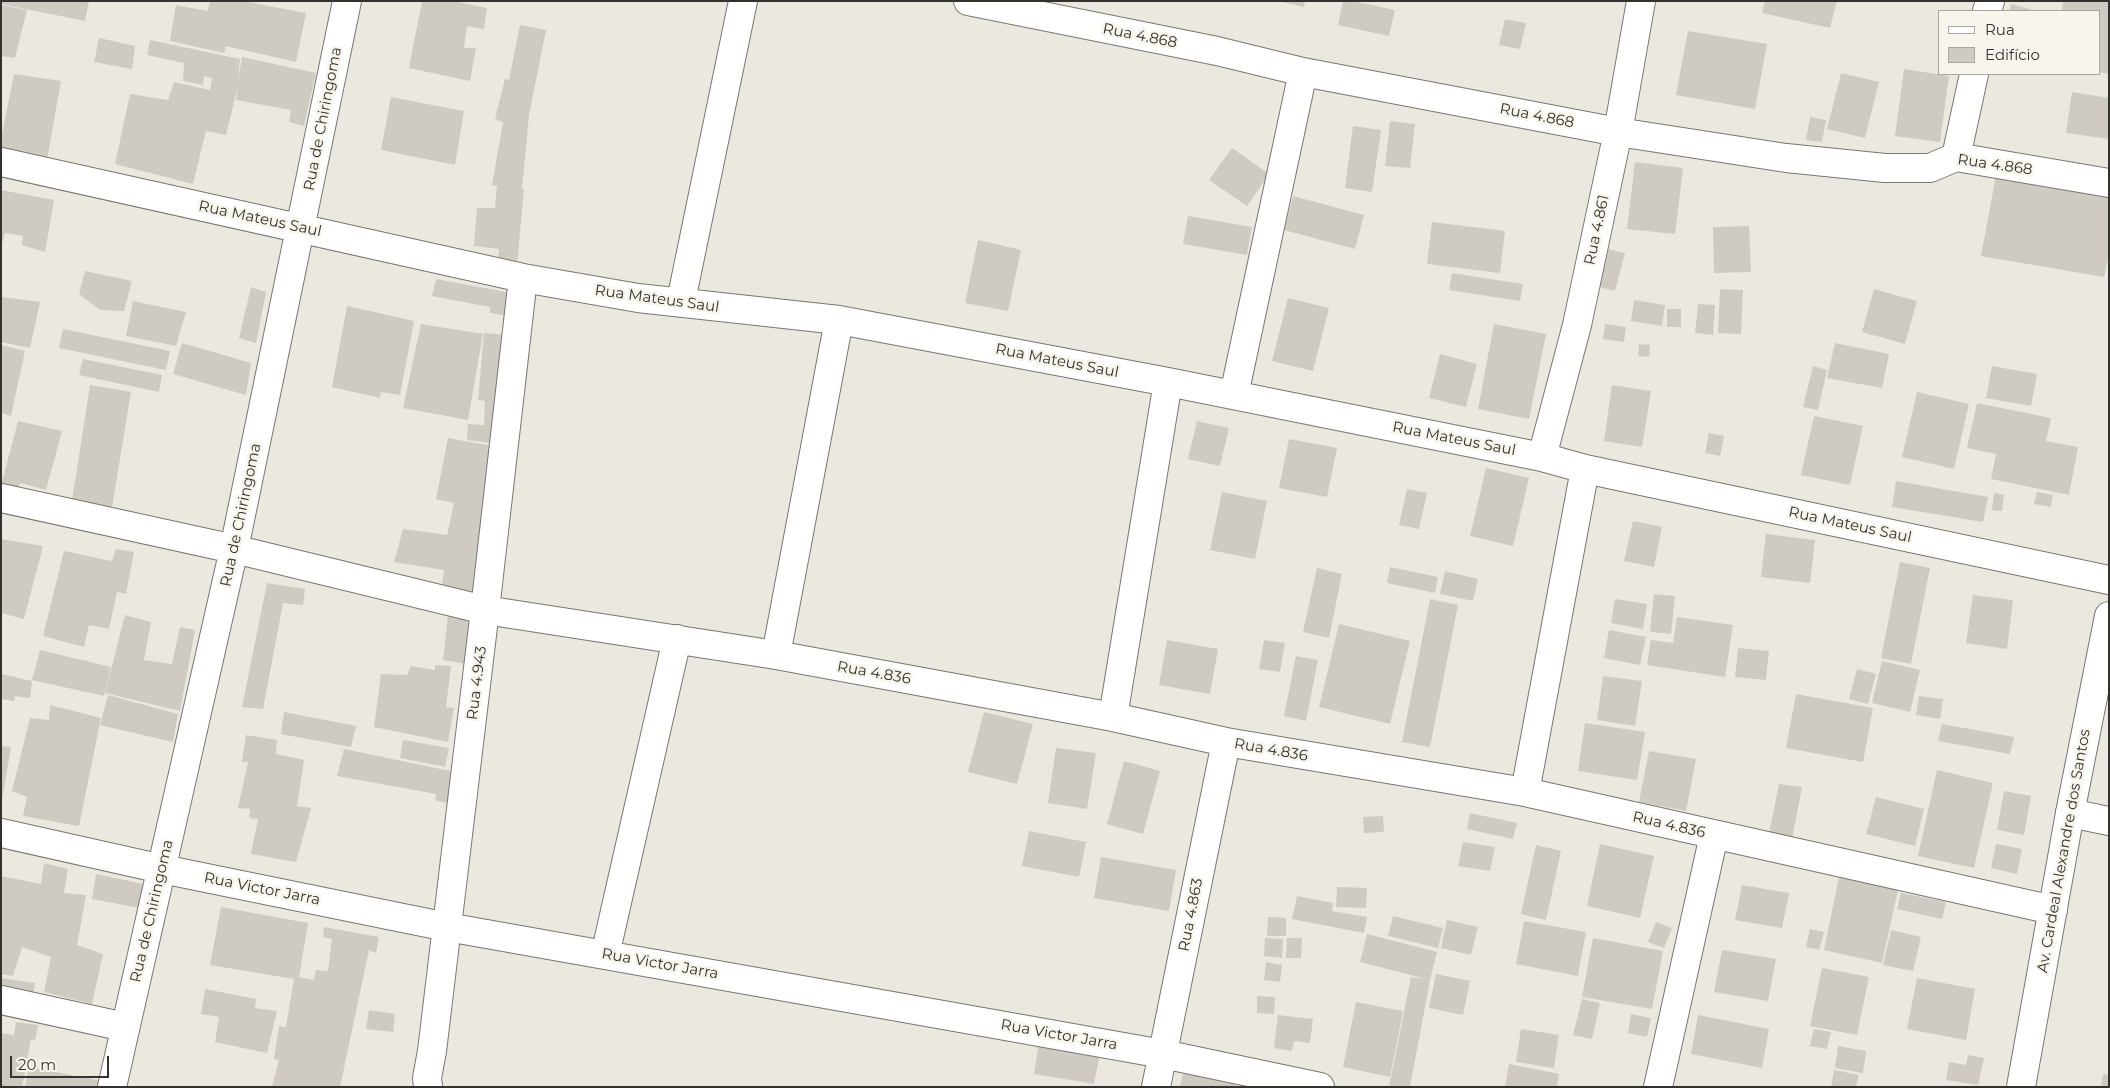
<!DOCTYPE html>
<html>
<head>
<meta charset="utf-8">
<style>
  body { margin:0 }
  #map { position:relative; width:2110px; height:1088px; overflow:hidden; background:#ebe8df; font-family:Montserrat,sans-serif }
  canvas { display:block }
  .frame { position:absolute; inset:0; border:2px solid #34322f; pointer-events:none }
  .legend { position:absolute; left:1938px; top:10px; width:162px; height:65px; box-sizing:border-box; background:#f8f5ec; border:1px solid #aaa7a0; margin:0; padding:6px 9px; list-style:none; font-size:15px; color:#34322f }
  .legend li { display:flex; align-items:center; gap:10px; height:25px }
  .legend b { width:25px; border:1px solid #aaa7a0 }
  .scale { position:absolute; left:10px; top:1056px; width:99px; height:22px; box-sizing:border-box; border:2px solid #34322f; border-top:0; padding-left:6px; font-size:15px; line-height:18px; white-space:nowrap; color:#34322f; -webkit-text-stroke:4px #f8f5ec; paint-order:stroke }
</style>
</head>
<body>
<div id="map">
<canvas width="2110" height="1088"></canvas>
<div class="frame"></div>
<ul class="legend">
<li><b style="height:6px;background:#fff"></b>Rua</li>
<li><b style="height:14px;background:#cfcbc3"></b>Edifício</li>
</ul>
<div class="scale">20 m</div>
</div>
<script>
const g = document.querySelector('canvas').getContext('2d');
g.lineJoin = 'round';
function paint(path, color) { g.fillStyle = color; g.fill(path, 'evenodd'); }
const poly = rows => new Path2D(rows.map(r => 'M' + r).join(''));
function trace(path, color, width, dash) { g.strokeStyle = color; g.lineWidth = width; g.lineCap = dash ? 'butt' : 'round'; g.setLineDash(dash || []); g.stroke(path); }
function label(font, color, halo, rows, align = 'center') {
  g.font = font + ' Montserrat,sans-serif'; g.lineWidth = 5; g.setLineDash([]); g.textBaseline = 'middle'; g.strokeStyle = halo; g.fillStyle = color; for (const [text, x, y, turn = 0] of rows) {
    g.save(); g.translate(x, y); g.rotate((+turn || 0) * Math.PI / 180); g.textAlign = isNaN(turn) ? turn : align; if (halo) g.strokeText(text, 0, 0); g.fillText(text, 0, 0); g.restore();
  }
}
paint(poly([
  [1,1,89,1,85,21,1,4],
  [210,1,243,1,306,13,296,62,226,46,224,53,170,41,176,5,208,11],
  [422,1,453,1,487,8,484,29,467,26,464,48,476,48,470,81,409,68],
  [1278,1,1305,1,1304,7],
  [1343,1,1352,1,1395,10,1389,36,1338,25],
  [1765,1,1837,1,1830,28,1762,13],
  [2063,1,2109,1,2109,74,2099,72,2099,11,2062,11],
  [2011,4,2030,9,2030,11,2009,11],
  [1,5,27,10,15,58,1,56],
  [1505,19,1526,23,1520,49,1499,45],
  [520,25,546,30,529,115,522,189,524,189,517,265,498,264,499,249,474,246,477,208,495,208,497,186,492,185,503,122,495,119,505,79,509,80],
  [1688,31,1767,44,1755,109,1676,95],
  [99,38,135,46,132,69,94,62],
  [150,40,240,59,238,82,242,57,316,73,304,126,289,122,291,110,236,100,238,86,226,135,206,131,193,184,115,164,130,94,168,100,174,82,210,90,212,78,204,76,203,85,183,81,184,63,147,55],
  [1904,69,1949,76,1940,142,1895,136],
  [1841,73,1879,82,1865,138,1827,129],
  [14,74,61,81,47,160,1,152,1,139],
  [2072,92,2109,98,2109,139,2066,133],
  [391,97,464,111,455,165,381,150],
  [1810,117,1826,120,1822,142,1806,140],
  [1390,121,1415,124,1410,168,1385,166],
  [1353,126,1381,130,1372,192,1345,188],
  [1232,148,1269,174,1247,206,1209,180],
  [1635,162,1683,168,1675,234,1627,229],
  [1996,175,2109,195,2109,253,2104,277,1981,256],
  [1,190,54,200,45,252,22,245,23,236,5,233,1,248],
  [1293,196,1364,215,1355,249,1284,230],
  [1188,216,1252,227,1247,255,1183,244],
  [1432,222,1505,231,1500,273,1427,264],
  [1749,226,1751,272,1714,273,1713,227],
  [978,240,1021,250,1008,311,965,303],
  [1608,249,1625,253,1615,291,1599,287],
  [85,271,132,281,124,311,100,310,79,294],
  [1452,273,1523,284,1520,301,1449,290],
  [436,279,511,293,510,316,490,313,490,307,432,296],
  [251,287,266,292,256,343,239,338],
  [1720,289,1743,290,1741,334,1718,333],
  [1874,289,1917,301,1905,344,1862,332],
  [1,297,40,302,30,348,1,342],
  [1288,298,1329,308,1313,371,1272,361],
  [1634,300,1665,305,1662,326,1631,321],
  [133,301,186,312,176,346,126,336],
  [1698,304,1715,305,1713,335,1695,333],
  [347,306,414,321,400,395,381,392,380,398,332,387],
  [1667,309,1681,309,1681,327,1667,327],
  [421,324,483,334,468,420,403,408],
  [1494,324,1546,334,1529,419,1478,409],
  [1605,324,1626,327,1624,342,1603,339],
  [63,329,170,351,166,370,59,348],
  [484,333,508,335,499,444,467,440,468,424,484,425,485,401,478,400],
  [182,343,251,363,246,395,173,374],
  [1835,343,1889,354,1882,388,1827,378],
  [1639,344,1650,345,1649,357,1638,356],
  [1,345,25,351,11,416,1,413],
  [1440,354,1477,364,1466,407,1429,398],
  [83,359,162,375,159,392,79,375],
  [1813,366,1827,370,1818,410,1803,407],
  [1992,366,2037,374,2031,406,1986,398],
  [90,385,131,392,111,513,71,507],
  [1612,385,1651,391,1642,447,1604,441],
  [1917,392,1969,404,1954,469,1902,457],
  [1977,403,2051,418,2046,441,2078,447,2069,495,1991,479,1996,454,1967,448],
  [1814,416,1863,426,1850,485,1801,475],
  [18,421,62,431,46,490,20,483,13,500,1,486],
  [1197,421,1229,428,1220,466,1188,459],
  [1709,433,1724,436,1720,456,1705,453],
  [448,438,497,447,479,594,442,586,444,570,394,562,403,529,447,535,454,503,436,499],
  [1289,439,1337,448,1327,497,1279,488],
  [1486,468,1529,478,1513,546,1470,536],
  [1896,481,1988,497,1983,522,1892,507],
  [1407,489,1427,493,1419,529,1399,525],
  [1222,492,1267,501,1255,559,1210,550],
  [2037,492,2053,495,2051,507,2034,504],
  [1994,493,2004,495,2002,511,1992,510],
  [1633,521,1662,527,1654,567,1624,561],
  [1766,534,1815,540,1810,583,1761,577],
  [1,539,43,546,24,619,1,613],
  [116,549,134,552,126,594,117,592,109,629,89,625,84,647,43,636,64,551,112,561],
  [1900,562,1930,568,1911,664,1881,658],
  [1390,567,1438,577,1435,593,1387,583],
  [1317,568,1342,574,1329,638,1303,632],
  [1445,571,1478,579,1473,601,1440,594],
  [267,583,305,589,303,605,283,603,263,709,242,707],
  [1654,594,1675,596,1671,634,1650,632],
  [1973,595,2013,600,2007,649,1966,643],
  [1430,599,1458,605,1430,747,1402,742],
  [1615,599,1647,604,1643,629,1611,623],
  [125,615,151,622,144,660,172,664,180,627,195,630,180,711,105,693],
  [448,616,479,620,473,665,443,660],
  [1677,617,1733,625,1725,677,1647,665,1651,640,1673,643],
  [1339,624,1410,641,1390,724,1319,707],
  [1609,630,1646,637,1640,665,1604,658],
  [1167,640,1218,649,1210,694,1159,685],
  [1264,640,1285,643,1280,672,1259,669],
  [1738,648,1769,651,1766,680,1735,677],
  [40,650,111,667,104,696,32,680],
  [1296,656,1318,660,1306,721,1284,716],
  [1882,661,1920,670,1910,712,1872,703],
  [435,665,451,666,446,707,454,708,448,742,374,727,381,674,407,675,411,666,435,670],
  [1857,669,1876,674,1868,704,1849,699],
  [1,674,32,681,30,698,15,696,14,701,1,699],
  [1603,676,1642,681,1635,726,1597,720],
  [1796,694,1873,708,1863,762,1786,748],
  [108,695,178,714,173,742,100,725],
  [1919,696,1943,699,1940,719,1916,715],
  [50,705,101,718,79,826,23,816,27,797,12,791,30,718,49,720],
  [284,712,356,726,351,747,281,734],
  [984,712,1033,724,1017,784,968,772],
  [1585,723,1645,732,1637,780,1578,771],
  [1942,724,2014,737,2010,754,1938,741],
  [246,735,277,740,276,754,304,760,297,806,311,808,296,862,251,854,258,819,249,818,250,809,238,808,248,762,242,762],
  [403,740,449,748,445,767,400,758],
  [1,746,11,747,2,800,1,800],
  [1056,748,1096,753,1087,809,1048,803],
  [344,749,460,773,454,805,435,800,436,794,337,776],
  [1649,751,1696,759,1686,811,1639,802],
  [1124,761,1160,771,1143,834,1107,824],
  [1937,770,1993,783,1974,868,1918,856],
  [1779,784,1802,787,1792,839,1769,834],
  [2004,791,2031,796,2024,835,1997,830],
  [1876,797,1924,809,1915,846,1866,834],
  [1470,813,1517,823,1513,839,1467,829],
  [1383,816,1384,832,1364,833,1363,817],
  [1029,831,1086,842,1079,877,1022,866],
  [1463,842,1495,847,1490,871,1458,866],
  [1600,844,1654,856,1640,918,1587,906],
  [1996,844,2022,849,2017,874,1991,868],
  [1536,845,1561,851,1546,920,1521,914],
  [1101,857,1176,870,1169,911,1094,898],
  [44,863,68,869,64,893,86,895,77,945,103,954,92,1004,44,992,51,957,22,947,13,976,1,974,1,876,41,884],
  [96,874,148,885,144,909,92,899],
  [1839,877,1898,890,1882,963,1824,950],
  [1742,885,1789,893,1782,928,1735,920],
  [1337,887,1367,888,1366,908,1336,907],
  [1901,893,1946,902,1942,919,1897,909],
  [1297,896,1333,903,1332,911,1367,917,1364,933,1292,919],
  [221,907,308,923,299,977,314,980,316,970,328,971,332,939,323,937,324,927,379,937,376,953,369,950,340,1087,272,1087,279,1060,274,1059,279,1026,286,1027,294,979,210,965],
  [1393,916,1443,928,1438,948,1388,936],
  [1268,917,1286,918,1286,936,1267,936],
  [1447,920,1478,927,1471,955,1441,948],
  [1524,921,1586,932,1578,976,1516,964],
  [1656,922,1672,928,1664,948,1648,942],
  [1810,929,1824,932,1819,950,1806,947],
  [1891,930,1921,937,1913,971,1883,965],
  [1367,934,1437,952,1430,980,1410,1087,1389,1087,1411,977,1426,979,1360,962],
  [1265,938,1283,939,1282,958,1264,956],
  [1287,938,1302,938,1301,958,1286,958],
  [1593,938,1663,951,1652,1009,1582,997],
  [1722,950,1776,959,1768,1001,1714,992],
  [1266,962,1282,965,1280,982,1264,980],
  [1822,968,1869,977,1857,1035,1810,1026],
  [1436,974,1470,981,1463,1015,1429,1008],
  [1,978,35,983,33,1001,1,997],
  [1917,978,1975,989,1966,1040,1907,1029],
  [205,989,256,999,255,1008,277,1011,267,1053,215,1042,219,1017,201,1014],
  [1257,996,1275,997,1274,1014,1257,1013],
  [1582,999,1600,1003,1592,1039,1573,1035],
  [1356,1002,1403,1011,1390,1077,1343,1067],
  [369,1010,395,1014,393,1032,366,1029],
  [1631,1014,1651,1018,1647,1037,1628,1033],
  [1278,1015,1313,1019,1310,1043,1294,1041,1292,1051,1274,1048],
  [1698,1015,1769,1029,1762,1068,1691,1054],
  [16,1022,38,1025,35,1040,31,1039,22,1087,1,1087,1,1033,14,1035],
  [1521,1029,1559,1035,1554,1068,1516,1062],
  [1814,1029,1831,1032,1827,1049,1810,1046],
  [1039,1043,1100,1053,1094,1084,1034,1074],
  [1838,1046,1866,1051,1863,1073,1835,1068],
  [1968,1055,1984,1058,1978,1085,1946,1080,1949,1062,1966,1065],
  [1509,1064,1559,1074,1557,1087,1505,1087],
  [29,1067,102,1081,101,1087,25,1087],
  [1184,1069,1236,1080,1235,1087,1180,1087],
  [1834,1070,1859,1075,1856,1087,1831,1087],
  [2103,1074,2109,1075,2109,1087,2101,1087]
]), '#cfcbc3');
const minor = poly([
  [968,1,1217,51,1303,72,1618,132,1786,158,1885,168,1930,168,1956,157,2109,183],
  [1987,11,1990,1],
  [1956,157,1974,74],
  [1,162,523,278,638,298,839,320,1168,382,1542,457,1585,469,2109,580],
  [681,301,743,1],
  [1234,395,1303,72],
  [1542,457,1577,325,1618,132,1641,1],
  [1,498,234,549,485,610,776,655,1113,717,1226,742,1525,792,2053,910],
  [776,655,839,320],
  [1113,717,1168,382],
  [1525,792,1585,469],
  [2070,813,2109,821],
  [1,833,162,869,447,927,1163,1054,1320,1087],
  [605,955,677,639],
  [1,1000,125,1027],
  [112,1087,234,549,347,1],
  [428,1087,427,1078,432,1051,485,610,523,278],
  [1156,1087,1226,742],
  [1658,1087,1714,835]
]);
const tertiary = poly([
  [2021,1087,2070,813,2109,616]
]);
trace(minor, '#7a7770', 30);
trace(tertiary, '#7a7770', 30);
trace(minor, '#fff', 28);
trace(tertiary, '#fff', 28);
label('15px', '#34322f', '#f8f5ec', [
  ["Rua 4.868",1140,36,11],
  ["Rua 4.868",1537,116,11],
  ["Rua de Chiringoma",323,119,-79],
  ["Rua 4.868",1995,165,8],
  ["Rua Mateus Saul",260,219,12],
  ["Rua 4.861",1597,230,-78],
  ["Rua Mateus Saul",657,299,8],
  ["Rua Mateus Saul",1057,361,11],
  ["Rua Mateus Saul",1454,439,11],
  ["Rua de Chiringoma",241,515,-78],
  ["Rua Mateus Saul",1850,525,12],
  ["Rua 4.836",874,673,10],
  ["Rua 4.943",477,683,-83],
  ["Rua 4.836",1271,750,10],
  ["Rua 4.836",1669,825,13],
  ["Av. Cardeal Alexandre dos Santos",2064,851,-80],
  ["Rua Victor Jarra",262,889,11],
  ["Rua de Chiringoma",152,911,-77],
  ["Rua 4.863",1191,915,-79],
  ["Rua Victor Jarra",660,964,10],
  ["Rua Victor Jarra",1059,1035,10]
]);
</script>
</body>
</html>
